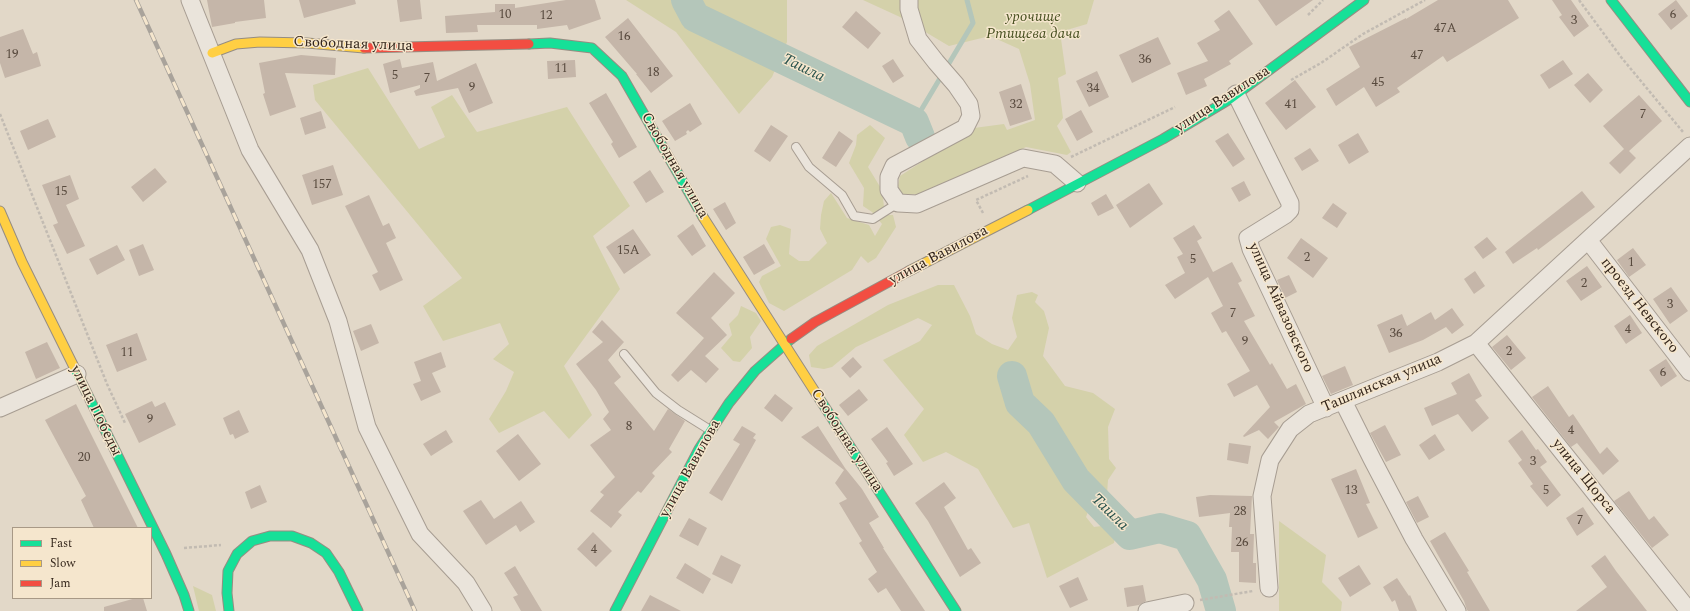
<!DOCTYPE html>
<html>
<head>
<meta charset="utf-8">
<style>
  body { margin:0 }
  #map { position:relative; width:1690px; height:611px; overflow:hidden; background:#e2d8c8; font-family:Spectral,serif }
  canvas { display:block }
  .legend { position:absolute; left:12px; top:527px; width:140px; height:72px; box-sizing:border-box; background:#f5e6cd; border:1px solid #a89986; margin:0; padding:5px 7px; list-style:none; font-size:12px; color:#34261b }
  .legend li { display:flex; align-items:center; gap:8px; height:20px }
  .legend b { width:20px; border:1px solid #a89986 }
</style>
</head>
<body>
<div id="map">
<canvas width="1690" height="611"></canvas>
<ul class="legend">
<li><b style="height:5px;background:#16e098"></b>Fast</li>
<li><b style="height:5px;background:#ffcf43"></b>Slow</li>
<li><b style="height:5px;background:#f24e42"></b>Jam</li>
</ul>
</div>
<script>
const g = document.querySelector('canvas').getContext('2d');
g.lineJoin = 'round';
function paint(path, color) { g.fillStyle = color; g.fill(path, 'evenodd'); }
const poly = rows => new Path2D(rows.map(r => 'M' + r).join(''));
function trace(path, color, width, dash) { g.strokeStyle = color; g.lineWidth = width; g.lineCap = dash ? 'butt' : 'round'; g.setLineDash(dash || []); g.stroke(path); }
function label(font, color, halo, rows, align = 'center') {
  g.font = font + ' Spectral,serif'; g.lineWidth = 3; g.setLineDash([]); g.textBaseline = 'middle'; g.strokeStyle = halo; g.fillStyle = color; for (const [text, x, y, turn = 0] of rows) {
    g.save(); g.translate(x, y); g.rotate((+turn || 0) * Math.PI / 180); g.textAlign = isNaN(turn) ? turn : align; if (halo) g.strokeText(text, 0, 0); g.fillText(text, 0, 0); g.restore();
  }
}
paint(poly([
  [626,0,787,0,787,42,772,77,739,114,676,32],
  [863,0,1094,0,1087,24,1060,32,1066,74,1058,78,1063,118,1057,126,1071,152,1067,155,1026,147,930,193,902,195,898,186,900,176,974,128,1004,124,1007,130,1035,120,1030,84,1019,49,990,36,949,46,900,17],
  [368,68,419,149,445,137,431,107,452,95,477,132,567,107,630,206,593,236,620,289,564,366,592,415,569,439,544,411,499,433,489,419,506,391,514,372,493,359,509,344,500,323,443,341,423,306,462,278,315,100,313,85],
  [870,125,885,138,868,167,882,190,885,215,893,215,896,227,876,258,868,263,861,256,852,270,784,311,769,303,759,282,762,276,781,266,766,239,771,227,780,225,791,229,789,254,799,261,809,261,827,243,820,229,821,215,824,201,831,193,847,218,869,225,875,236,882,224,872,212,863,206,864,188,849,163,856,145,857,135],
  [938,285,954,285,970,316,976,334,992,344,1008,350,1017,337,1012,318,1017,295,1032,292,1038,295,1035,302,1044,311,1049,328,1043,356,1065,386,1093,393,1115,409,1108,427,1109,459,1116,468,1108,480,1107,494,1092,501,1086,517,1094,527,1117,524,1114,543,1047,578,1029,523,1013,528,978,469,946,452,923,462,904,435,924,409,883,360,920,341,932,325,918,318,856,347,832,367,824,369,811,367,809,355,817,346,888,305],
  [741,306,756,313,761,321,750,337,752,348,740,362,733,361,721,348,732,335,729,324,738,315],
  [1279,521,1326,555,1322,582,1342,602,1341,611,1279,611],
  [193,586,212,595,216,611,199,611]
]), '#d4d1aa');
trace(poly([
  [914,122,973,23,967,0]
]), '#b4c6ba', 5);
trace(poly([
  [686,0,695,17,914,122,920,137],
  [1012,376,1020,403,1041,423,1076,480,1130,535,1160,528,1187,536,1212,580,1221,611]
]), '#b4c6ba', 30);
paint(poly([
  [207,0,264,0,266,18,235,22,235,23,212,27],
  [299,0,355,0,356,4,304,18],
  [397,0,420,0,422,19,400,22],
  [566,0,595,0,601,19,569,30,567,25,537,29,537,25,477,25,478,32,446,33,445,16,495,12,495,4,515,4,515,8],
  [1258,0,1313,0,1276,26],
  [1438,0,1508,0,1519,18,1447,62,1443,56,1397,88,1400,92,1376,107,1364,87,1336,106,1326,89,1360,67,1349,47,1406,18,1406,19],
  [1552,0,1571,0,1589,26,1574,37,1559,17,1562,15],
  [1676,0,1688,16,1671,30,1658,14],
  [1229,10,1253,44,1229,61,1231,64,1204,79,1207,86,1186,95,1177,73,1208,61,1197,43,1220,30,1214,21],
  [856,11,881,33,868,49,842,27],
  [628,18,673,76,651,93,636,74,637,74,605,37],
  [23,29,33,54,37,52,41,66,5,78,0,63,0,37],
  [1158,37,1171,64,1132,83,1119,55],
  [301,55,336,58,335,75,285,73,296,107,270,116,263,94,265,93,259,63],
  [400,59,402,68,433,62,437,81,476,63,493,103,469,113,458,88,416,96,414,91,420,88,420,85,390,93,383,64],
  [893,59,904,76,893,83,882,66],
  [575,60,576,77,548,79,547,61],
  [1563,60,1573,74,1549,89,1540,75],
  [1097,71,1109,97,1089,107,1076,81],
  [1588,73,1603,90,1590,103,1574,85],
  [1295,80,1316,107,1286,130,1265,103],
  [1021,84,1032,119,1010,126,999,92],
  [606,93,637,147,619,158,611,144,613,142,589,103],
  [1639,95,1662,121,1629,151,1636,158,1620,174,1609,163,1624,149,1603,126],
  [690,103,702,124,690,132,688,130,686,132,687,134,675,141,662,121],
  [1081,110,1093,132,1077,141,1065,119],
  [321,111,326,128,305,135,300,118],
  [48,119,56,137,28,150,20,131],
  [771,125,788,136,770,162,754,151],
  [839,131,853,141,836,167,822,158],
  [1228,133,1245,159,1233,167,1215,141],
  [1358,133,1369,152,1349,164,1338,145],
  [1310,148,1319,161,1302,171,1294,158],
  [333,165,343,195,312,205,302,175],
  [155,168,167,182,143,202,131,187],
  [650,170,664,192,646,203,633,182],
  [70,175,79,199,66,205,85,246,67,254,53,225,58,223,42,185],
  [1244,181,1251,195,1239,202,1231,188],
  [1149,183,1163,204,1130,228,1116,205],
  [1582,191,1595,207,1538,250,1537,248,1513,264,1505,252],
  [1106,194,1114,208,1098,216,1091,203],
  [369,195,383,226,389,223,396,238,386,243,403,280,380,291,372,275,378,272,345,206],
  [725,202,736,223,726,230,713,209],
  [1333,203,1347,213,1337,228,1322,218],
  [693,224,706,246,692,256,677,236],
  [1194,225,1202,238,1197,241,1213,272,1232,262,1242,281,1238,283,1255,316,1244,321,1270,365,1272,363,1287,389,1296,384,1306,404,1274,422,1279,427,1268,439,1259,430,1244,437,1243,436,1270,407,1257,385,1234,397,1227,384,1250,371,1226,331,1222,333,1211,313,1223,306,1208,277,1175,299,1165,285,1185,273,1177,257,1183,254,1173,238],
  [633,229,651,255,624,274,606,247],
  [1487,237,1497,249,1483,259,1474,247],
  [1301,238,1328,258,1313,278,1287,258],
  [143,244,154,270,139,276,129,250],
  [764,244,775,263,754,275,743,257],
  [117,245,125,260,97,275,89,259],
  [1633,248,1646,265,1629,277,1617,260],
  [1587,266,1602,287,1581,301,1566,281],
  [1475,271,1485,286,1474,294,1464,279],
  [714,272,735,293,711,318,727,335,705,356,719,369,706,383,691,370,678,382,671,375,704,338,676,313],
  [1289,275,1297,292,1285,298,1277,280],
  [1671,287,1688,311,1670,324,1653,299],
  [1452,308,1464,325,1452,334,1446,327,1423,340,1389,353,1377,325,1402,314,1407,326,1431,312,1435,320],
  [1630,315,1642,333,1626,344,1614,326],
  [602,320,624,342,608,360,621,377,614,383,654,431,668,409,685,421,669,449,672,452,652,473,655,476,641,493,638,491,618,512,622,515,611,528,590,511,604,495,600,492,615,477,590,445,611,430,603,419,609,412,596,390,576,364,603,342,592,332],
  [371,324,379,343,361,351,353,331],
  [137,333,147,360,117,372,106,345],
  [1507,335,1526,358,1511,370,1492,347],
  [47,342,60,368,36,379,25,352],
  [441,352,446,367,432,373,441,392,421,401,413,384,421,381,414,362],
  [853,357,862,367,850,378,841,368],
  [1666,359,1677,376,1661,387,1649,370],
  [1345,366,1353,385,1331,394,1322,376],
  [1469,373,1482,396,1475,400,1489,418,1472,432,1458,414,1432,426,1424,408,1457,394,1451,383],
  [1548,386,1569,417,1573,414,1600,454,1607,447,1619,461,1603,475,1577,443,1571,447,1532,397],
  [859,389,868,400,848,416,839,405],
  [775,394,793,408,782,422,764,408],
  [152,401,155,407,165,402,176,425,139,443,125,414],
  [76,404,138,528,94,528,81,500,86,496,45,420],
  [239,410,249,432,235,439,233,434,230,435,223,418],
  [1385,425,1401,455,1386,462,1370,433],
  [742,426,756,434,753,438,756,440,722,501,709,493,740,444,733,440],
  [818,426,845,468,862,489,879,517,869,523,884,548,883,548,925,611,901,611,886,588,878,593,868,579,877,572,859,543,862,541,839,503,847,499,835,483,844,470,801,437],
  [887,427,913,464,894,476,886,463,888,462,871,439],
  [446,430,453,442,431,456,423,444],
  [1522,430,1536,450,1538,449,1547,462,1540,467,1561,495,1547,507,1530,486,1533,484,1518,463,1522,460,1508,441],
  [518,434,541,464,519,481,496,451],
  [1435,434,1445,450,1429,460,1419,445],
  [1229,443,1251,446,1248,464,1227,460],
  [1356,469,1370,503,1366,504,1378,528,1358,538,1331,479],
  [944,482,956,498,944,507,968,550,971,548,981,563,960,577,928,521,915,503],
  [260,485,267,502,251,509,245,492],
  [1629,491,1649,520,1654,516,1669,535,1652,548,1614,501],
  [1210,495,1252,496,1250,534,1254,534,1253,563,1256,563,1256,583,1239,582,1239,552,1231,552,1232,527,1229,527,1230,513,1199,517,1196,497],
  [1418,496,1429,517,1417,523,1406,502],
  [481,500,494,519,521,501,535,522,520,532,516,525,486,545,463,511],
  [1583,507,1594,524,1577,536,1566,518],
  [689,518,707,528,698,546,679,536],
  [593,532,612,551,596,567,577,549],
  [1445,532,1469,571,1467,572,1490,611,1468,611,1467,610,1464,601,1430,541],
  [721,555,741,565,732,584,712,574],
  [1605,555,1616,571,1647,611,1576,611,1607,587,1591,566],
  [685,563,711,579,703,594,676,578],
  [1359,565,1371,584,1350,597,1338,578],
  [515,566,542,611,521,611,513,597,518,595,504,573],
  [1078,577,1088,600,1070,608,1059,586],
  [1397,578,1409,596,1410,595,1417,611,1399,611,1395,600,1392,602,1383,587],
  [1143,585,1146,601,1139,605,1127,607,1124,588],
  [650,595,681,611,641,611],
  [136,598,143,598,147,611,104,611,104,607]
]), '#c5b6a9');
const lane = poly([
  [796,147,809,167,842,195,854,216,873,219,898,203],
  [624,354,656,393,678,410,710,430]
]);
const street = poly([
  [190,0,250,150,310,250,338,321,367,427,420,534,466,583,483,611],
  [909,0,909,9,918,39,936,62,956,85,969,104,971,116,965,128,894,166,889,177,889,190,898,203,917,204,1023,158,1055,164,1077,183],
  [1236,94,1290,203,1290,210,1285,215,1248,238,1251,249,1326,408],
  [1588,240,1690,372],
  [1476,343,1689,611],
  [1343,401,1372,459,1414,539,1457,611],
  [0,408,77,374],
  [1269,588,1262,496,1270,460,1290,429,1309,414,1438,362,1476,343,1690,146],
  [1147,611,1185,603]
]);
const fast = poly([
  [1611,0,1690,102],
  [529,44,550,43,592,48,622,76,703,217],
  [1028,210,1163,139,1230,99,1364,0],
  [75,369,166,554,184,595,189,611],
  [819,398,956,611],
  [229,611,227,593,228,571,237,554,252,541,270,536,292,536,311,543,326,553,339,572,358,611],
  [615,611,699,449,729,403,755,371,791,339]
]);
const slow = poly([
  [212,53,236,44,260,42,307,43,364,48],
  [0,211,22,262,75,369],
  [703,217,819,398],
  [909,271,1028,210]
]);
const jam = poly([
  [364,48,529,44],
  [791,339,815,322,909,271]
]);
trace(lane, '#a79d92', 10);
trace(street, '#a79d92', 19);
trace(fast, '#968d82', 11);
trace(slow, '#968d82', 11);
trace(jam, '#968d82', 11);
trace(poly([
  [1579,0,1621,57,1683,132],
  [1308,15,1323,0],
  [1291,80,1321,63,1363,34,1425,0],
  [0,114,107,384,125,423],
  [1071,157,1175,107],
  [983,213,976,200,1028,176],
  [184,548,221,545],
  [1200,600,1253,591]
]), '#c2bbb2', 2.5, [3, 2]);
trace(lane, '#eae4db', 8);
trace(street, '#eae4db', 17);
trace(fast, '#16e098', 9);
trace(slow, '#ffcf43', 9);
trace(jam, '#f24e42', 9);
const rail = poly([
  [136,0,415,611]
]);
trace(rail, '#a9a39b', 4.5);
trace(rail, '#f5e6cd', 3, [9]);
label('13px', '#584a3e', null, [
  ["10",505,15],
  ["6",1673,15],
  ["12",546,16],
  ["3",1574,21],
  ["47А",1445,29],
  ["16",624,37],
  ["19",12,55],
  ["47",1417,56],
  ["36",1145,60],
  ["11",561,69],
  ["18",653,73],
  ["5",395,76],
  ["7",427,79],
  ["45",1378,83],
  ["9",472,88],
  ["34",1093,89],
  ["32",1016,105],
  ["41",1291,105],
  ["7",1643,115],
  ["157",322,185],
  ["15",61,192],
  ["15А",628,251],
  ["2",1307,258],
  ["5",1193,260],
  ["1",1631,263],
  ["2",1584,284],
  ["3",1670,305],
  ["7",1233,314],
  ["4",1628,330],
  ["36",1396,334],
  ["9",1245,342],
  ["2",1509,352],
  ["11",127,353],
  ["6",1663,373],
  ["9",150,420],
  ["8",629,427],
  ["4",1571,431],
  ["20",84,458],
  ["3",1533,462],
  ["13",1351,491],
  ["5",1546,491],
  ["28",1240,512],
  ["7",1580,521],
  ["26",1242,543],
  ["4",594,550]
]);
label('italic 15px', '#495122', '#f5e6cd', [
  ["урочище",1033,18],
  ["Ртищева дача",1033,35]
]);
label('15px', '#34261b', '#f5e6cd', [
  ["Свободная улица",353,45,2],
  ["улица Вавилова",1223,100,-33],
  ["Свободная улица",674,166,60],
  ["улица Вавилова",939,256,-28],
  ["проезд Невского",1639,306,52],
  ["улица Айвазовского",1280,308,66],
  ["Ташлянская улица",1382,384,-23],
  ["улица Победы",95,411,64],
  ["Свободная улица",846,441,57],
  ["улица Вавилова",691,469,-61],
  ["улица Щорса",1583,477,51]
]);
label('italic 16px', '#2b544e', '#f5e6cd', [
  ["Ташла",803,69,26],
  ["Ташла",1109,513,44]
]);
</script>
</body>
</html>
